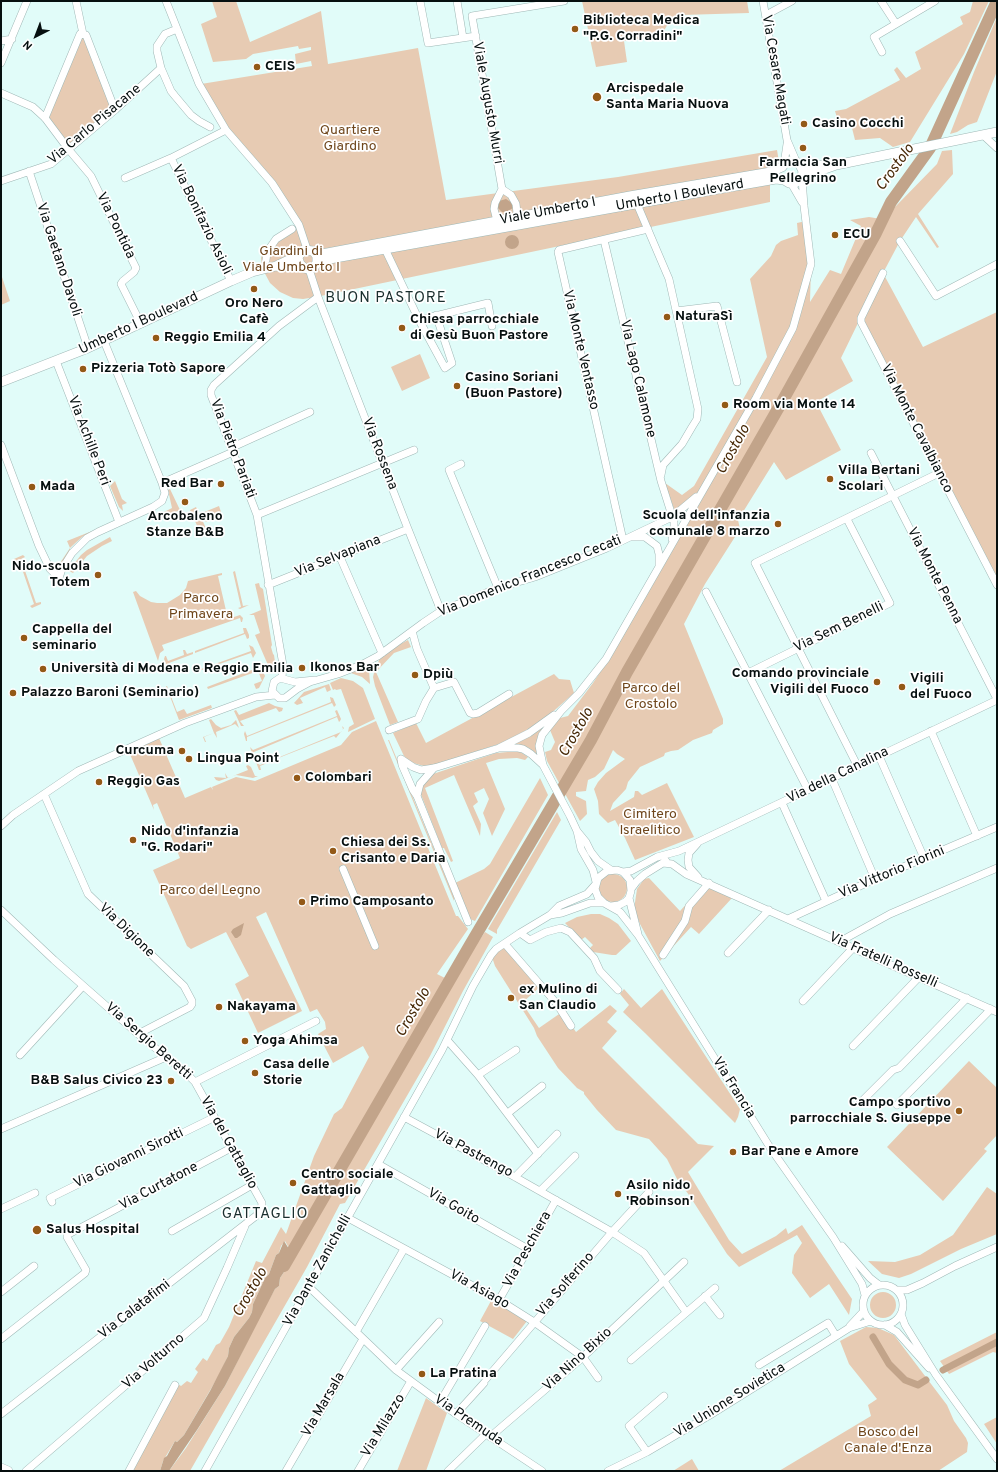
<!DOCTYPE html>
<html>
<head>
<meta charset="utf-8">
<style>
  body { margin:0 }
  #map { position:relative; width:998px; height:1472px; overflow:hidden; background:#e1fcf9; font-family:Overpass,sans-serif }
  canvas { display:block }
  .frame { position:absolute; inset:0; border:2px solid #060f0f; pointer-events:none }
  .north { position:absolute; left:16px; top:16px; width:40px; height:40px; -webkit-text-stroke:3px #fff; paint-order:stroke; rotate:222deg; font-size:11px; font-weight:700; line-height:16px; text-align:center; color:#060f0f }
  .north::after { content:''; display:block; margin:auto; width:14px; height:18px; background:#060f0f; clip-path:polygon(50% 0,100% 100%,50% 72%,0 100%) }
</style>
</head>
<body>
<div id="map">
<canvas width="998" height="1472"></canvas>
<div class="frame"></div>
<div class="north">N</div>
</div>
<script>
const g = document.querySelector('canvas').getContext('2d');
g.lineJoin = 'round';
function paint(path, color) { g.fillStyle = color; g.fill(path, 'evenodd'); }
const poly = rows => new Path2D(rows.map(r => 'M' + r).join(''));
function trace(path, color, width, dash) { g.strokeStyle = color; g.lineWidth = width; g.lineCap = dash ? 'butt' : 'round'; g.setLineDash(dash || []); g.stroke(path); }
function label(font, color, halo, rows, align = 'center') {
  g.font = font + ' Overpass,sans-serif'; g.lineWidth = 3.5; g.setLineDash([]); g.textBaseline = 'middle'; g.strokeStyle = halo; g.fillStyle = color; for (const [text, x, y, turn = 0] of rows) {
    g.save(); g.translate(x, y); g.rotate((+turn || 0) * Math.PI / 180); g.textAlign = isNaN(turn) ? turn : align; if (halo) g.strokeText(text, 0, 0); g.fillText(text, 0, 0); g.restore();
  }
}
paint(poly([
  [212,1,236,1,250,42,321,11,328,64,418,48,446,200,618,177,777,150,779,162,775,167,770,183,770,202,316,297,303,299,293,298,280,292,270,283,262,268,261,258,263,251,271,241,285,231,301,225,227,129,201,84,312,66,311,61,296,64,295,54,311,50,311,47,299,49,298,46,253,54,246,59,213,62,201,24,217,17],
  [582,1,747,1,749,13,682,15,669,18,669,22,662,34,659,36,624,41,627,62,596,67],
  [973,1,989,1,964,54,910,142,893,147,880,138,855,140,850,120,838,121,835,111,846,109,900,80,894,70,897,67,906,78,921,69,915,52,963,24,960,17,970,12],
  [997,17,997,71,977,122,968,125,957,132,950,134,974,72],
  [80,34,86,35,115,110,69,150,45,118],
  [952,150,953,174,918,214,939,247,937,248,916,217,900,241,883,273,923,347,997,312,997,585,860,319,841,358,853,381,816,402,841,450,786,480,774,462,738,520,740,529,705,584,684,624,723,719,723,724,713,730,712,733,693,740,678,750,671,751,665,753,664,756,640,767,628,782,626,789,613,803,610,811,634,797,635,791,638,791,642,795,667,783,694,837,635,860,625,838,615,820,608,823,599,814,598,801,594,789,598,782,606,773,625,759,617,754,613,750,604,769,595,777,588,780,586,791,576,792,576,796,586,801,587,814,580,821,547,761,545,752,551,750,555,742,550,730,560,718,568,716,593,683,606,663,698,492,675,512,665,483,682,495,694,486,767,357,750,279,771,256,776,245,781,241,798,235,797,223,806,221,811,264,810,302,830,270,841,274,861,226,850,220,869,217,887,220,895,207,937,164,942,151],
  [1,274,10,301,1,305],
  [420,354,430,378,402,391,391,367],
  [115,481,122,499,127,503,122,505,123,511,119,507,110,486],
  [170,489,180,510,162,518,160,514,172,508,168,490],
  [219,506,222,515,206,522,202,513],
  [196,507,205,526,206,529,199,530,190,510],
  [92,531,82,537,72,546,70,548,70,551,61,565,56,570,51,568,58,566,70,548,67,541],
  [110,537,112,541,102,546,87,556,73,573,67,570,70,563,73,565,81,555,87,550],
  [23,555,25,557,21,559,36,603,41,602,41,604,32,608,30,606,34,604,19,560,15,561,14,559],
  [235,571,243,606,249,605,240,609,238,608,241,607,233,572],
  [222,573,222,575,218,576,228,619,240,615,243,618,242,622,241,622,240,618,162,645,164,650,160,653,158,661,133,592,136,591,140,596,151,602,157,603,167,603,180,595,186,588,188,581],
  [259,583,260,587,263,589,272,645,271,647,273,654,274,655,276,669,271,672,255,635,260,633,254,615,249,615,261,610,255,584],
  [243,628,246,628,249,635,249,638,247,639,245,634,195,653,195,651,244,633],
  [408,640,411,647,394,653,376,672,398,722,390,725,375,686,373,677,375,669,380,658,393,648],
  [249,645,253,647,256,653,253,658,251,653,202,670,201,669,251,651],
  [183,650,185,650,187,654,193,652,193,654,169,663,170,668,167,667,164,659,165,656,166,656,168,661,184,655],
  [255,663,260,665,265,676,259,688,256,689,254,684,262,681,258,671,208,689,207,687,257,668],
  [372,663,369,670,370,684,362,677,348,672,364,668],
  [554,674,559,679,570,680,574,693,547,717,525,731,505,742,435,765,424,766,410,762,404,756,393,733,416,723,426,743],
  [341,678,353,681,363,688,375,719,348,732,349,727,354,724,341,689,336,690,335,689,333,690,330,683],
  [329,684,331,690,327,692,325,687,300,698,303,703,297,705,294,703,304,692],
  [166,686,167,686,177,712,184,709,187,714,211,705,212,708,179,720],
  [330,697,333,698,336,705,334,707,332,703,247,737,247,741,246,741,244,734,245,731,247,736,331,702],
  [269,703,275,706,283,708,282,711,279,712,276,708,240,721,244,726,241,726,234,711,236,710,239,715],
  [337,710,341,719,340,721,339,722,337,717,254,752,254,756,253,756,250,747,253,750,337,716,335,711],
  [211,719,216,725,221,728,231,725,236,720,239,728,235,724,216,732,217,738,214,733,204,737,206,742,205,742,203,737,214,733,209,720],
  [376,721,456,916,458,916,468,929,437,974,451,981,485,932,493,937,463,991,430,1056,345,1203,340,1204,307,1267,190,1471,169,1471,186,1448,225,1386,263,1310,275,1289,279,1286,280,1278,294,1257,285,1241,281,1246,279,1253,276,1255,269,1274,265,1278,253,1304,252,1312,249,1318,234,1337,229,1348,228,1356,219,1375,184,1435,177,1442,175,1441,163,1461,160,1471,129,1471,175,1382,181,1386,187,1381,191,1383,198,1372,195,1369,203,1358,207,1361,216,1345,220,1343,229,1327,256,1261,262,1263,281,1227,286,1234,314,1156,334,1114,342,1108,369,1057,363,1046,333,1063,318,1034,326,1029,325,1022,317,1009,310,1012,266,912,256,917,302,1011,258,1033,235,984,249,976,226,932,191,949,187,946,153,870,180,858,157,803,153,805,154,810,129,752,159,738,185,798,211,787,213,790,212,787,236,777,255,781,341,745,352,732],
  [342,726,344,728,336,738,334,736,281,757,260,766,261,770,259,770,256,762,260,765,341,732,343,729],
  [544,727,540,732,536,744,537,755,529,748,517,744,510,745],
  [388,740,389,740,454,897,454,901],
  [519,751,528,757,525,760,517,758,499,759,486,763,505,809,492,836,483,813,489,799,484,788,474,793,478,802,473,806,481,824,480,836,454,775,425,788,453,861,451,862,444,848,442,848,420,792,421,786,433,774,496,753],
  [248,765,251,767,255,776,258,776,253,778,236,775,219,781,216,780,214,777,226,778,225,773,228,778,248,770,246,766],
  [540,778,548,795,475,921,470,919,455,883,484,869,490,864],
  [557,812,561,820,497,930,497,934,488,929],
  '599 888a14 14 0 1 1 28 0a14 14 0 1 1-28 0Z',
  [649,878,680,911,705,884,732,898,699,934,691,927,660,961,640,924,634,909,637,889,644,879],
  [591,914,600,914,609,918,618,924,631,941,616,955,612,955,593,952,589,949,593,945,585,937,581,940,565,923,577,917],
  [505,944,541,986,522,1003,539,1028,562,1012,576,1032,610,1005,617,1011,607,1022,617,1031,602,1048,698,1144,714,1146,688,1172,729,1240,742,1254,776,1236,786,1228,788,1234,802,1225,852,1299,849,1315,829,1284,810,1298,792,1273,794,1255,802,1243,797,1235,739,1267,727,1254,689,1195,677,1179,667,1159,649,1139,616,1130,597,1110,584,1094,584,1092,577,1088,558,1068,537,1036,534,1028,495,966,493,960,489,958],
  [624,989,641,1008,662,989,740,1109,738,1117,735,1123,645,1033,623,1012,629,1005,620,994],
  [969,1061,997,1088,997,1135,984,1149,987,1151,943,1201,887,1147],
  [987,1187,997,1194,997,1234,961,1249,911,1274,899,1278,882,1274,868,1261,895,1262,920,1255,953,1235],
  '870 1305a13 13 0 1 1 26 0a13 13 0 1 1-26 0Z',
  [492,1299,527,1321,513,1339,480,1321],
  [866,1327,878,1328,894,1335,947,1405,954,1421,966,1438,968,1443,967,1452,938,1471,779,1471,871,1416,868,1405,877,1399,849,1364,840,1341],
  [997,1332,997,1353,993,1352,949,1374,940,1361],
  [426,1398,447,1413,426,1471,397,1471],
  [997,1417,997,1444,984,1424],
  [692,1459,699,1471,673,1471]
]), '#e7cbb3');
paint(poly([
  [506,199,512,203,513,208,506,212,502,212,497,207,499,201],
  '505 242a7 7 0 1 1 14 0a7 7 0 1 1-14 0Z',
  [244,923,241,935,237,938,235,938,231,932,233,929],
  [284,1241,294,1257,280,1278,279,1286,275,1289,225,1386,197,1430,169,1471,160,1471,164,1458,167,1456,175,1441,177,1442,184,1435,210,1391,228,1356,229,1348,234,1337,249,1318,252,1312,253,1304,265,1278,269,1274,276,1255,279,1253]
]), '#c2a48a');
trace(poly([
  [873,1337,889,1364,905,1380,918,1385,926,1380],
  [943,1370,997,1342]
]), '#c2a48a', 7);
trace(poly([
  [284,1266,470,945,591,740,627,672,783,400,876,233,891,202,930,148,997,1]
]), '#c2a48a', 12);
const minor = poly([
  [76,1,83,34],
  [166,1,199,84,226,130,272,183,299,225,307,249],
  [420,1,428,43,476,36],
  [457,1,463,38],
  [763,1,787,140,796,161],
  [881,1,896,24],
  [766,15,792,1],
  [177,29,165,34,157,46,157,51,161,68,171,91,175,96,191,115,199,121,210,127],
  [1,41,12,39],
  [882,52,874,37,935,1],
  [1,63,27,1],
  [1,93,33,107,45,118,69,150,91,176,136,268,134,272,123,281,121,284,141,324],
  [45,118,80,34,86,35,115,110],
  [983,135,997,148],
  [171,158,231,281],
  [784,164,787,144],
  [29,171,88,348],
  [125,178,171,158,226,130],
  [1,181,51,164,115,110,161,68],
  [791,183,802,202],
  [502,189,511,195,516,204,517,213],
  [637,204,669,279,698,409,697,419,692,427,682,444,663,465,661,475],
  [496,217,494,209,495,203,502,189,472,16,564,1],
  [604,240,661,481,674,522,674,526,672,539],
  [900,241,936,296,997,264],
  [385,249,419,320,445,368,452,363,436,315],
  [266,260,267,252,276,239,292,229],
  [309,269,318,297,408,529,441,611],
  [883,273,861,318,861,322,997,585],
  [676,311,717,306,737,382],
  [419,320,488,303,492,326],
  [56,361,119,522],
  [1,445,39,546,50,569,59,578,62,569,72,553,87,538,98,532,153,507,162,501,165,493,162,483,104,341],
  [233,452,235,446,310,412],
  [871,453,997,699],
  [461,464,449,470,498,588],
  [162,483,233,452],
  [257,515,414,450],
  [633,537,645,537,657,546,659,554,659,565],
  [623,540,558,252,559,250,648,229],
  [340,557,382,653],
  [268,585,408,529],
  [706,592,808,790],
  [748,673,890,603,847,519],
  [282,678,283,665,257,515,211,395,211,390,214,385,279,326,318,297],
  [315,680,295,682,280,678,274,682,272,691,279,698,285,698,297,689,310,682,338,674,361,665,378,656,423,623,441,611,498,588,535,577,607,548,672,517,696,497],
  [434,688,454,682,470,713,473,714,478,713,509,694],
  [389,730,418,719,426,701,434,688,417,649,412,631],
  [931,731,977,836],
  [499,748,518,748,523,749,531,754,543,765,570,816,577,831,581,849,593,870,596,882],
  [879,756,924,858],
  [401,759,413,767,421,770,434,768,499,748,529,733,554,715],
  [401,759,402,765,413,790,417,796,468,922],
  [543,765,539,746,542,735,561,711,579,693,606,659,756,398,793,328,811,264,804,206,802,178],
  [858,767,755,563,939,473],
  [832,779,875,879],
  [44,794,88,894,184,986,192,1001,192,1004,190,1007,138,1034],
  [417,796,420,784,434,768],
  [782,803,826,901],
  [1,826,13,815,78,771,185,723,256,697,275,695],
  [577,831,586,842,591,852,598,861,611,870],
  [697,844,689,853,688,860,689,867,698,877],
  [663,863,672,864,686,874,997,1012],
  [343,869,375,946],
  [623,872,631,871,657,857,679,851,698,842,997,700],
  [631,889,637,881,645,874,666,861],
  [629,898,638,934],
  [611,906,619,905,625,902,629,898,631,891,630,880,623,872,617,870,607,871,598,878,595,889,598,897,604,903,620,912,638,935,771,1149,833,1237,862,1284,865,1295],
  [1,910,54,960,138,1034,186,1073,195,1082,316,1021],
  [550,915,562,913,590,903,604,903],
  [788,919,875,879,997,827],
  [520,933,530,940,546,932,561,928,570,932,594,958,600,971,618,990],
  [839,942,890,914,997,868],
  [505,944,557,1004,571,1026],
  [728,953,769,910],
  [663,955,685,921,689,906,709,883],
  [803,1001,853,948],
  [447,1040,478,1075,538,1154],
  [853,1046,919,977],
  [20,1055,83,986],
  [478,1075,516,1050],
  [860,1103,893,1070,899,1068,967,998],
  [897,1105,991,1009],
  [508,1113,542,1086],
  [404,1117,515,1177,612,1232,644,1253,686,1312],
  [1,1129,166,1057],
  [378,1164,528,1249],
  [515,1177,557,1134],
  [540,1191,575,1156],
  [52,1202,50,1198,213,1118],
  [1,1209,35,1193],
  [348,1218,499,1300,534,1322,583,1357,598,1378],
  [172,1231,252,1185],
  [842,1246,870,1278,879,1285],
  '863 1305a20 20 0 1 1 40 0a20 20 0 1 1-40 0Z',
  [309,1287,396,1370,456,1414,542,1471],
  [897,1290,907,1290,923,1283,955,1266,997,1247],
  [1,1292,34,1266],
  [705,1296,720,1315],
  [499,1300,556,1200],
  [901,1314,905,1325,936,1375,997,1459],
  [885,1325,897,1332,929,1368],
  [850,1326,864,1311],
  [356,1332,404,1249],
  [1,1339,85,1273,86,1270,67,1237,67,1235,231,1148],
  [631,1360,715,1288],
  [759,1365,828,1323,836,1336],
  [396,1370,439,1322],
  [486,1379,612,1232,649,1192],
  [440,1402,485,1326],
  [1,1414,261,1212,262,1203,195,1082],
  [456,1414,484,1383],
  [490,1437,583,1357,684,1262],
  [647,1452,629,1426,664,1396],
  [26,1471,204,1318,227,1268,245,1226],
  [129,1471,175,1385],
  [205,1471,442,1050,473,986,491,955,496,949,520,933,550,915,559,906,587,894,595,885],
  [286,1471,363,1339],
  [358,1471,411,1381],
  [448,1471,486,1434],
  [608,1471,647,1452,710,1415,849,1328,871,1321]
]);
const major = poly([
  [801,166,829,165],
  [802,177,836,165,997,132],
  [315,252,322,254,630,196,771,172,782,167,785,163,790,161,799,163,803,171,802,178,795,183,789,183,784,180,776,179,707,191,324,260,317,263,314,267,309,269,304,268,300,264,298,259,299,255,304,250,313,251,317,256,317,263],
  [276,266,301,267],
  [1,382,88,348,231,281,252,272,276,266,299,255],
  [1,1468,8,1471]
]);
trace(minor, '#9fb8b6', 8);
trace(major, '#9fb8b6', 10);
trace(minor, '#fff', 7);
trace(major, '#fff', 9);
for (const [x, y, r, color] of [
  [575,29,4,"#935917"],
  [257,67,4,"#935917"],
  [597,97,5,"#935917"],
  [804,124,4,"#935917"],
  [803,148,4,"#935917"],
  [835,235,4,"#935917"],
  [254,289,4,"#935917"],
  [667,317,4,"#935917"],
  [402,328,4,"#935917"],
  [156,338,4,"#935917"],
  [83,369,4,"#935917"],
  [457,386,4,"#935917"],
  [725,405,4,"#935917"],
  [830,479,4,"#935917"],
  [221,484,4,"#935917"],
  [32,487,4,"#935917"],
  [185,502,4,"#935917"],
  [778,524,4,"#935917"],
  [98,575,4,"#935917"],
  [24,638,4,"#935917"],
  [302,668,4,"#935917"],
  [43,669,4,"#935917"],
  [415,675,4,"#935917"],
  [877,682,4,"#935917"],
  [902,687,4,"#935917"],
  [13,693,4,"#935917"],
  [182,751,4,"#935917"],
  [189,759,4,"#935917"],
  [297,778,4,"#935917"],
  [99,782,4,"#935917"],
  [133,840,4,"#935917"],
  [333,851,4,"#935917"],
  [302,902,4,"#935917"],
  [511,998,4,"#935917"],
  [219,1007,4,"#935917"],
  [245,1041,4,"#935917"],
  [255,1073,4,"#935917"],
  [171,1081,4,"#935917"],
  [959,1111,4,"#935917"],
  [733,1152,4,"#935917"],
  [293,1183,4,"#935917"],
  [618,1194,4,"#935917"],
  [37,1230,5,"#935917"],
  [422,1374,4,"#935917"]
]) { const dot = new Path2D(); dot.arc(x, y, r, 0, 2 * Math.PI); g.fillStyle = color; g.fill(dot); trace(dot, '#fff', 1.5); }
label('bold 14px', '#060f0f', '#fff', [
  ["Biblioteca Medica",583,21],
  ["\"P.G. Corradini\"",583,37],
  ["CEIS",265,67],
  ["Arcispedale",606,89],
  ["Santa Maria Nuova",606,105],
  ["Casino Cocchi",812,124],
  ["Farmacia San",803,163,"center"],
  ["Pellegrino",803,179,"center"],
  ["ECU",843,235],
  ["Oro Nero",254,304,"center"],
  ["Cafè",254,320,"center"],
  ["NaturaSì",675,317],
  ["Chiesa parrocchiale",410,320],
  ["di Gesù Buon Pastore",410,336],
  ["Reggio Emilia 4",164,338],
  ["Pizzeria Totò Sapore",91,369],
  ["Casino Soriani",465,378],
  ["(Buon Pastore)",465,394],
  ["Room via Monte 14",733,405],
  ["Villa Bertani",838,471],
  ["Scolari",838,487],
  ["Red Bar",213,484,"right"],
  ["Mada",40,487],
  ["Scuola dell'infanzia",770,516,"right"],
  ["comunale 8 marzo",770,532,"right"],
  ["Arcobaleno",185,517,"center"],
  ["Stanze B&B",185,533,"center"],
  ["Nido-scuola",90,567,"right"],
  ["Totem",90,583,"right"],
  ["Cappella del",32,630],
  ["seminario",32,646],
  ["Ikonos Bar",310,668],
  ["Università di Modena e Reggio Emilia",51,669],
  ["Comando provinciale",869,674,"right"],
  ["Vigili del Fuoco",869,690,"right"],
  ["Dpiù",423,675],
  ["Vigili",910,679],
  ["del Fuoco",910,695],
  ["Palazzo Baroni (Seminario)",21,693],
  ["Curcuma",174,751,"right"],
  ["Lingua Point",197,759],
  ["Colombari",305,778],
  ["Reggio Gas",107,782],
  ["Nido d'infanzia",141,832],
  ["\"G. Rodari\"",141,848],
  ["Chiesa dei Ss.",341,843],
  ["Crisanto e Daria",341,859],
  ["Primo Camposanto",310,902],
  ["ex Mulino di",519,990],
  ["San Claudio",519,1006],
  ["Nakayama",227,1007],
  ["Yoga Ahimsa",253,1041],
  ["Casa delle",263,1065],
  ["Storie",263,1081],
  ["B&B Salus Civico 23",163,1081,"right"],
  ["Campo sportivo",951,1103,"right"],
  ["parrocchiale S. Giuseppe",951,1119,"right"],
  ["Bar Pane e Amore",741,1152],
  ["Centro sociale",301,1175],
  ["Gattaglio",301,1191],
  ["Asilo nido",626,1186],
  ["'Robinson'",626,1202],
  ["Salus Hospital",46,1230],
  ["La Pratina",430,1374]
], 'left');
label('14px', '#060f0f', '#fff', [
  ["Via Cesare Magati",775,70,80],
  ["Viale Augusto Murri",487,103,80],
  ["Via Carlo Pisacane",95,125,-40],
  ["Umberto I Boulevard",680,196,-10],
  ["Viale Umberto I",548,212,-11],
  ["Via Bonifazio Asioli",201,220,64],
  ["Via Pontida",115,226,64],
  ["Via Gaetano Davoli",58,260,72],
  ["Umberto I Boulevard",139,324,-25],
  ["Via Monte Ventasso",580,350,77],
  ["Via Lago Calamone",637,379,77],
  ["Via Monte Cavalbianco",916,429,63],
  ["Via Achille Peri",88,441,69],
  ["Via Pietro Pariati",232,449,69],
  ["Via Rossena",379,454,69],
  ["Via Selvapiana",338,557,-22],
  ["Via Monte Penna",934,576,63],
  ["Via Domenico Francesco Cecati",530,577,-22],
  ["Via Sem Benelli",839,628,-26],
  ["Via della Canalina",838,776,-26],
  ["Via Vittorio Fiorini",892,873,-23],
  ["Via Digione",126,931,44],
  ["Via Fratelli Rosselli",883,961,24],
  ["Via Sergio Beretti",148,1042,41],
  ["Via Francia",733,1088,58],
  ["Via del Gattaglio",228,1143,61],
  ["Via Pastrengo",473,1154,28],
  ["Via Giovanni Sirotti",129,1159,-26],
  ["Via Curtatone",159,1187,-28],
  ["Via Goito",453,1207,30],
  ["Via Peschiera",528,1250,-61],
  ["Via Dante Zanichelli",318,1271,-61],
  ["Via Solferino",566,1285,-49],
  ["Via Asiago",479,1290,29],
  ["Via Calatafimi",135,1310,-38],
  ["Via Nino Bixio",578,1360,-42],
  ["Via Volturno",154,1362,-41],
  ["Via Unione Sovietica",730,1401,-32],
  ["Via Marsala",324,1405,-60],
  ["Via Premuda",468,1421,34],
  ["Via Milazzo",384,1426,-59]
]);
label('14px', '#6f461b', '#fff', [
  ["Quartiere",350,131],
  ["Giardino",350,147],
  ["Giardini di",291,252],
  ["Viale Umberto I",291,268],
  ["Parco",201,599],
  ["Primavera",201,615],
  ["Parco del",651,689],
  ["Crostolo",651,705],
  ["Cimitero",650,815],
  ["Israelitico",650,831],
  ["Parco del Legno",210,891],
  ["Bosco del",888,1433],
  ["Canale d'Enza",888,1449]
]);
label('italic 15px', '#462806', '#fff', [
  ["Crostolo",896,168,-54],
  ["Crostolo",734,450,-61],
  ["Crostolo",577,733,-60],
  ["Crostolo",414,1013,-60],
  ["Crostolo",251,1293,-60]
]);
g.letterSpacing = '1px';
label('15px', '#192e2d', '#fff', [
  ["BUON PASTORE",386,299],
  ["GATTAGLIO",265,1215]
]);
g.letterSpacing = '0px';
</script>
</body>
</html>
